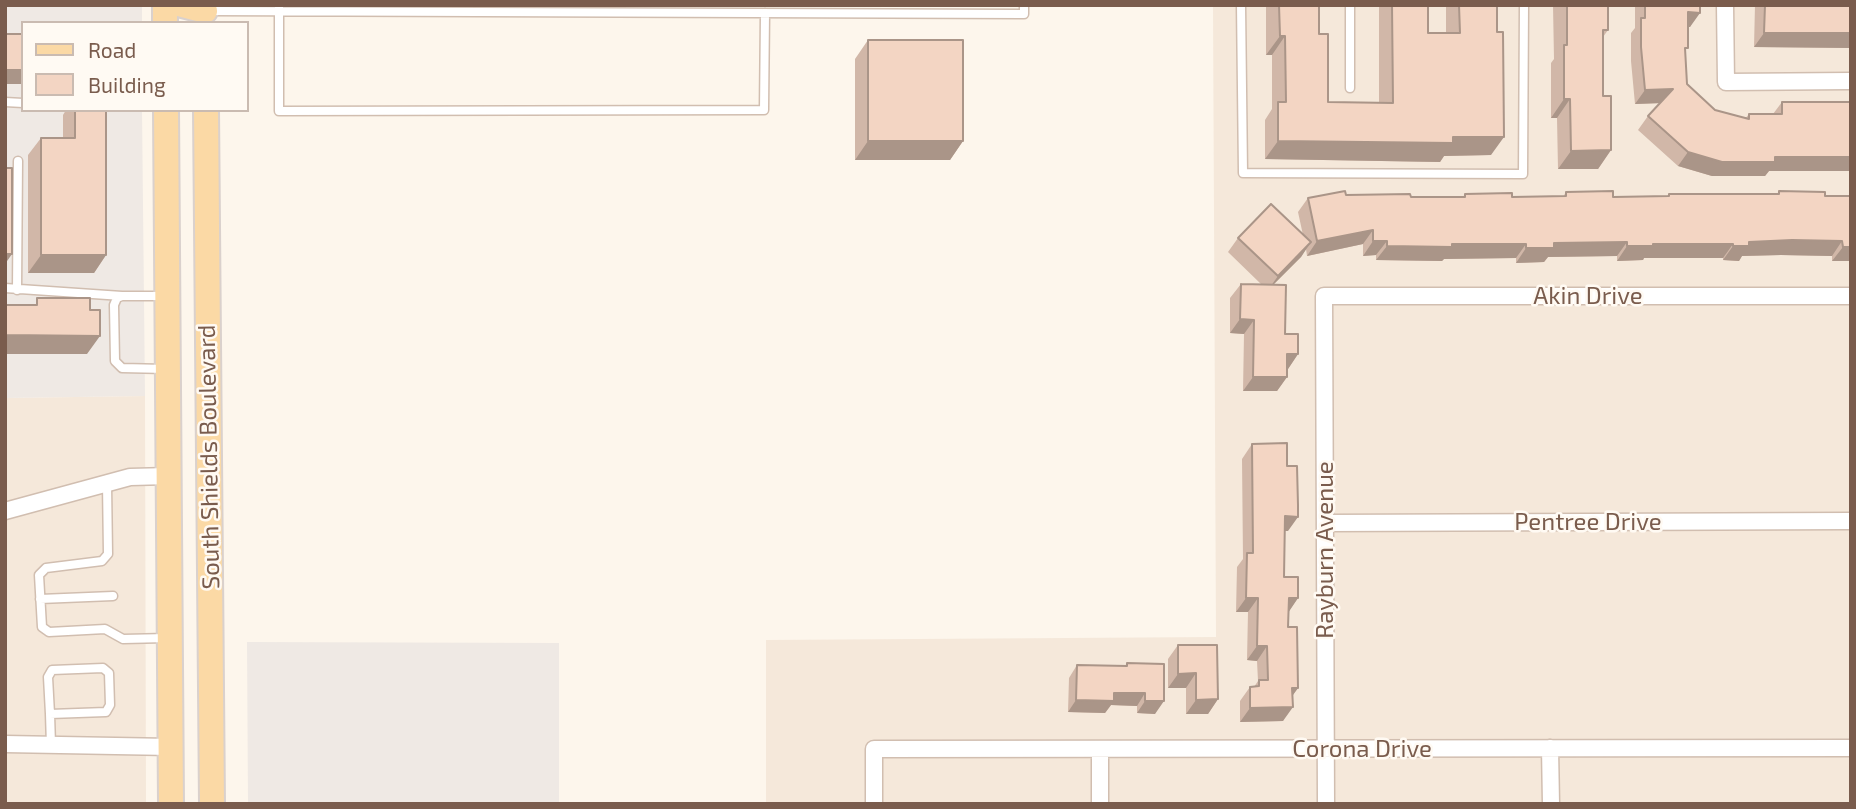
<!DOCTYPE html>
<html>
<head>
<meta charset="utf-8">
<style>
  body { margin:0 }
  #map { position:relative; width:1856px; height:809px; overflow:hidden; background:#fdf6ec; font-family:"Exo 2",sans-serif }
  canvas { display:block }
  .frame { position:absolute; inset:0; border:7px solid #7a5c4d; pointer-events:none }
  .legend { position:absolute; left:21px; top:21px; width:228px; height:91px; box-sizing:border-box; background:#fffaf3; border:2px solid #cabbb1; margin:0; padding:9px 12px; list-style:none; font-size:21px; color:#7a5c4d }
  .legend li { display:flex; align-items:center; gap:14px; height:35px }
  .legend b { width:35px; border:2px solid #cabbb1 }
</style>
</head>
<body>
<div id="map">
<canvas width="1856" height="809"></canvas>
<div class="frame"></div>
<ul class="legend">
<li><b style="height:9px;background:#fbd9a5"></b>Road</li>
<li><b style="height:19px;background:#f3d5c3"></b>Building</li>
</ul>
</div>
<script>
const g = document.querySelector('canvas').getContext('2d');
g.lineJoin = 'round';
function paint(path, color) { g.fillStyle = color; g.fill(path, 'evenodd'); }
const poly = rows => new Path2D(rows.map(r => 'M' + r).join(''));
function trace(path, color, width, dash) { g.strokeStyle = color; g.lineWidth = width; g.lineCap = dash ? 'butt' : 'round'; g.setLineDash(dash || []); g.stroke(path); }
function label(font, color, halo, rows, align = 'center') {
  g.font = font + ' "Exo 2",sans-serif'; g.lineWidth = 5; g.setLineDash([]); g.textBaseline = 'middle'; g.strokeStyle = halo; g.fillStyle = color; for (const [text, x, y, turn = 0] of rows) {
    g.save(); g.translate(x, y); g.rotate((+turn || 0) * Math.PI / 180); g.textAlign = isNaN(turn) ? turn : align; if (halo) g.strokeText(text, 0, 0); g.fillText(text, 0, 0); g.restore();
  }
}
paint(poly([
  [1213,5,1851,5,1851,804,766,804,766,640,1216,637],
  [145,396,146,804,5,804,5,398]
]), '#f5e8da');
paint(poly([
  [5,5,142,5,142,23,23,23,23,110,142,110,145,396,5,398],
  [247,642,559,643,559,804,248,804]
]), '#efe9e4');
const lane = poly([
  [279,5,279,111,764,110,765,13],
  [1241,5,1243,173,1523,174,1524,5],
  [1350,5,1350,88],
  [208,11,1024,14,1024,5],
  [5,102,23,103],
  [5,288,122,296],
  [17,290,18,161],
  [164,296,122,296,117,298,114,305,115,361,122,368,166,369],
  [107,484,108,554,102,561,46,568,39,575,42,627,49,632,105,629,123,639,167,638],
  [40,599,113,596],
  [50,714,106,712,110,705,109,673,103,668,52,670,48,677,50,714,51,745]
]);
const street = poly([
  [1725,5,1726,82,1851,81],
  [5,511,130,477,169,476],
  [1325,523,1851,521],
  [5,744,171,747],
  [1550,748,1551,804],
  [1100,749,1100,804],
  [874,804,874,749,1851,748],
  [1326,804,1324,296,1851,296]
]);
const primary = poly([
  [165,5,165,23],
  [182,5,205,11],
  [166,110,171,804],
  [206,110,212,804]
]);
trace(lane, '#d1beb0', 11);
trace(street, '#d1beb0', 19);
trace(primary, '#dad1cd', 28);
trace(lane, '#fff', 8);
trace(street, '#fff', 16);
trace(primary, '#fbd9a5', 24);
paint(poly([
  [1266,5,1319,5,1319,34,1328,102,1379,103,1379,5,1428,5,1428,33,1446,33,1446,5,1497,5,1491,155,1444,156,1440,162,1265,159,1265,120,1272,109,1272,55,1266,55],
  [1553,5,1608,5,1608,30,1603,37,1603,96,1611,150,1598,169,1558,169,1557,118,1551,118,1551,63,1554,59],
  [1635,5,1700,5,1690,27,1688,27,1685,52,1687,84,1715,110,1745,119,1749,114,1773,114,1782,102,1851,102,1769,171,1765,176,1712,176,1678,166,1638,130,1648,116,1660,103,1635,104,1631,61,1631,33,1635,28],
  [1755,5,1851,5,1851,48,1754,47],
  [868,40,963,141,950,160,855,160,855,59],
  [66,110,106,110,106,255,94,273,28,273,28,155,41,138,63,138,63,115],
  [1779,191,1825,196,1851,261,1832,261,1832,256,1781,255,1742,256,1739,261,1723,260,1723,258,1644,258,1643,260,1617,261,1617,256,1548,257,1544,262,1516,263,1516,258,1444,259,1442,261,1376,260,1376,255,1363,256,1363,244,1307,256,1306,249,1301,257,1273,285,1285,334,1298,354,1288,369,1287,369,1287,377,1277,391,1243,391,1244,334,1230,333,1230,298,1241,284,1262,285,1228,252,1238,238,1303,235,1298,212,1308,198,1346,195,1463,197,1465,194,1512,197,1563,197,1566,192,1613,197,1667,196,1669,194,1777,194],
  [1252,444,1288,531,1285,531,1284,577,1298,598,1288,612,1288,627,1298,688,1292,696,1283,721,1240,722,1240,701,1250,687,1254,687,1258,681,1257,661,1247,660,1248,612,1236,612,1237,567,1243,559,1242,459],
  [1178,645,1218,699,1208,714,1186,714,1186,688,1168,688,1168,659],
  [1127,663,1164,664,1155,714,1137,713,1137,706,1111,705,1105,713,1068,712,1069,678,1077,665,1125,666]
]), '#d1b7a8');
paint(poly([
  [1688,12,1700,13,1690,27,1678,27],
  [1764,33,1851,33,1851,48,1754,47],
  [1280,36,1285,36,1272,55,1266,55],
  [5,70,23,70,23,84,5,84],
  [1673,89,1663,103,1635,104,1645,90],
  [1564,99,1570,99,1557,118,1551,118],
  [1504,137,1491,155,1444,156,1440,162,1265,159,1278,141],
  [868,141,963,141,950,160,855,160],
  [1611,150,1598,169,1558,169,1571,151],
  [1688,152,1775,157,1851,157,1851,171,1769,171,1765,176,1712,176,1678,166],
  [1373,230,1363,244,1307,256,1317,241],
  [1792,240,1842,241,1832,256,1781,255,1742,256,1739,261,1723,260,1733,246,1749,242],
  [1373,241,1387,241,1376,255,1363,256],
  [1311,242,1301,257,1268,290,1278,276],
  [1627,242,1617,256,1548,257,1544,262,1516,263,1526,248,1554,243],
  [1452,244,1526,244,1516,258,1444,259,1442,261,1376,260,1387,246],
  [1653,244,1733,244,1723,258,1644,258,1643,260,1617,261,1627,246],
  [1843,247,1851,247,1851,261,1832,261],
  [5,254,12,254,5,264],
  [41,255,106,255,94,273,28,273],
  [1240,319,1254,320,1244,334,1230,333],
  [5,335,100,336,87,354,5,354],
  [1287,354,1298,354,1288,369,1277,369],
  [1253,377,1287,377,1277,391,1243,391],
  [1285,516,1298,517,1288,531,1275,531],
  [1246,598,1258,598,1248,612,1236,612],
  [1289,598,1298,598,1288,613],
  [1257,646,1267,646,1257,661,1247,660],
  [1196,673,1186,688,1168,688,1178,674],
  [1292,688,1298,688,1288,702],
  [1114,693,1145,693,1137,706,1111,705,1105,713,1068,712,1076,700],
  [1218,699,1208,714,1186,714,1196,700],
  [1145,701,1164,701,1155,714,1137,713],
  [1293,707,1283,721,1240,722,1250,708]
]), '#aa9588');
const building = poly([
  [1279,5,1319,5,1319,34,1328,34,1328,102,1393,103,1392,5,1428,5,1428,33,1460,33,1459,5,1497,5,1497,32,1503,32,1504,137,1453,137,1453,143,1278,141,1278,102,1286,102,1285,36,1280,36,1279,5],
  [1567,5,1608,5,1608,30,1603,30,1603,96,1611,96,1611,150,1571,151,1570,99,1564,99,1564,45,1567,45,1567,5],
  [1645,5,1700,5,1700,13,1688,12,1688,48,1685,48,1687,84,1715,110,1749,119,1749,114,1782,114,1782,102,1851,102,1851,157,1775,157,1775,162,1722,162,1688,152,1648,116,1673,89,1645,90,1641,47,1641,18,1645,18,1645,5],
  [1765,5,1851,5,1851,33,1764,33,1765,5],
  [5,34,23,34,23,70,5,70,5,34],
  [868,40,963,40,963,141,868,141,868,40],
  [75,110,106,110,106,255,41,255,41,138,75,138,75,110],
  [5,168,12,168,12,254,5,254,5,168],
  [1345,191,1346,195,1410,194,1411,197,1465,197,1465,194,1512,193,1512,197,1566,196,1566,192,1613,191,1613,197,1669,196,1669,194,1779,194,1779,191,1825,192,1825,196,1851,196,1851,247,1843,247,1842,241,1792,240,1749,242,1749,246,1733,246,1733,244,1653,244,1653,246,1627,246,1627,242,1554,243,1554,248,1526,248,1526,244,1452,244,1452,247,1387,246,1387,241,1373,241,1373,230,1317,241,1308,198,1345,191],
  [1271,204,1311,242,1278,276,1238,238,1271,204],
  [1241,284,1286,285,1285,334,1298,334,1298,354,1287,354,1287,377,1253,377,1254,320,1240,319,1241,284],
  [37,298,90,298,90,310,100,310,100,336,5,335,5,305,37,305,37,298],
  [1287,443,1287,466,1297,466,1298,505,1298,517,1285,516,1284,577,1298,577,1298,598,1289,598,1288,627,1297,627,1298,688,1292,688,1293,707,1250,708,1250,687,1259,686,1259,680,1268,680,1267,646,1257,646,1258,598,1246,598,1247,553,1253,553,1252,444,1287,443],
  [1178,645,1217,645,1218,699,1196,700,1196,673,1178,674,1178,645],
  [1127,663,1164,664,1164,701,1145,701,1145,693,1114,693,1114,701,1076,700,1077,665,1127,666,1127,663]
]);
paint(building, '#f3d5c3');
trace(building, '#aa9588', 2);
label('24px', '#7a5c4d', '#fffaf3', [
  ["Akin Drive",1588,296],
  ["South Shields Boulevard",209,457,-91],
  ["Pentree Drive",1588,522],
  ["Rayburn Avenue",1325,550,-90],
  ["Corona Drive",1362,749]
]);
</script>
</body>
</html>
